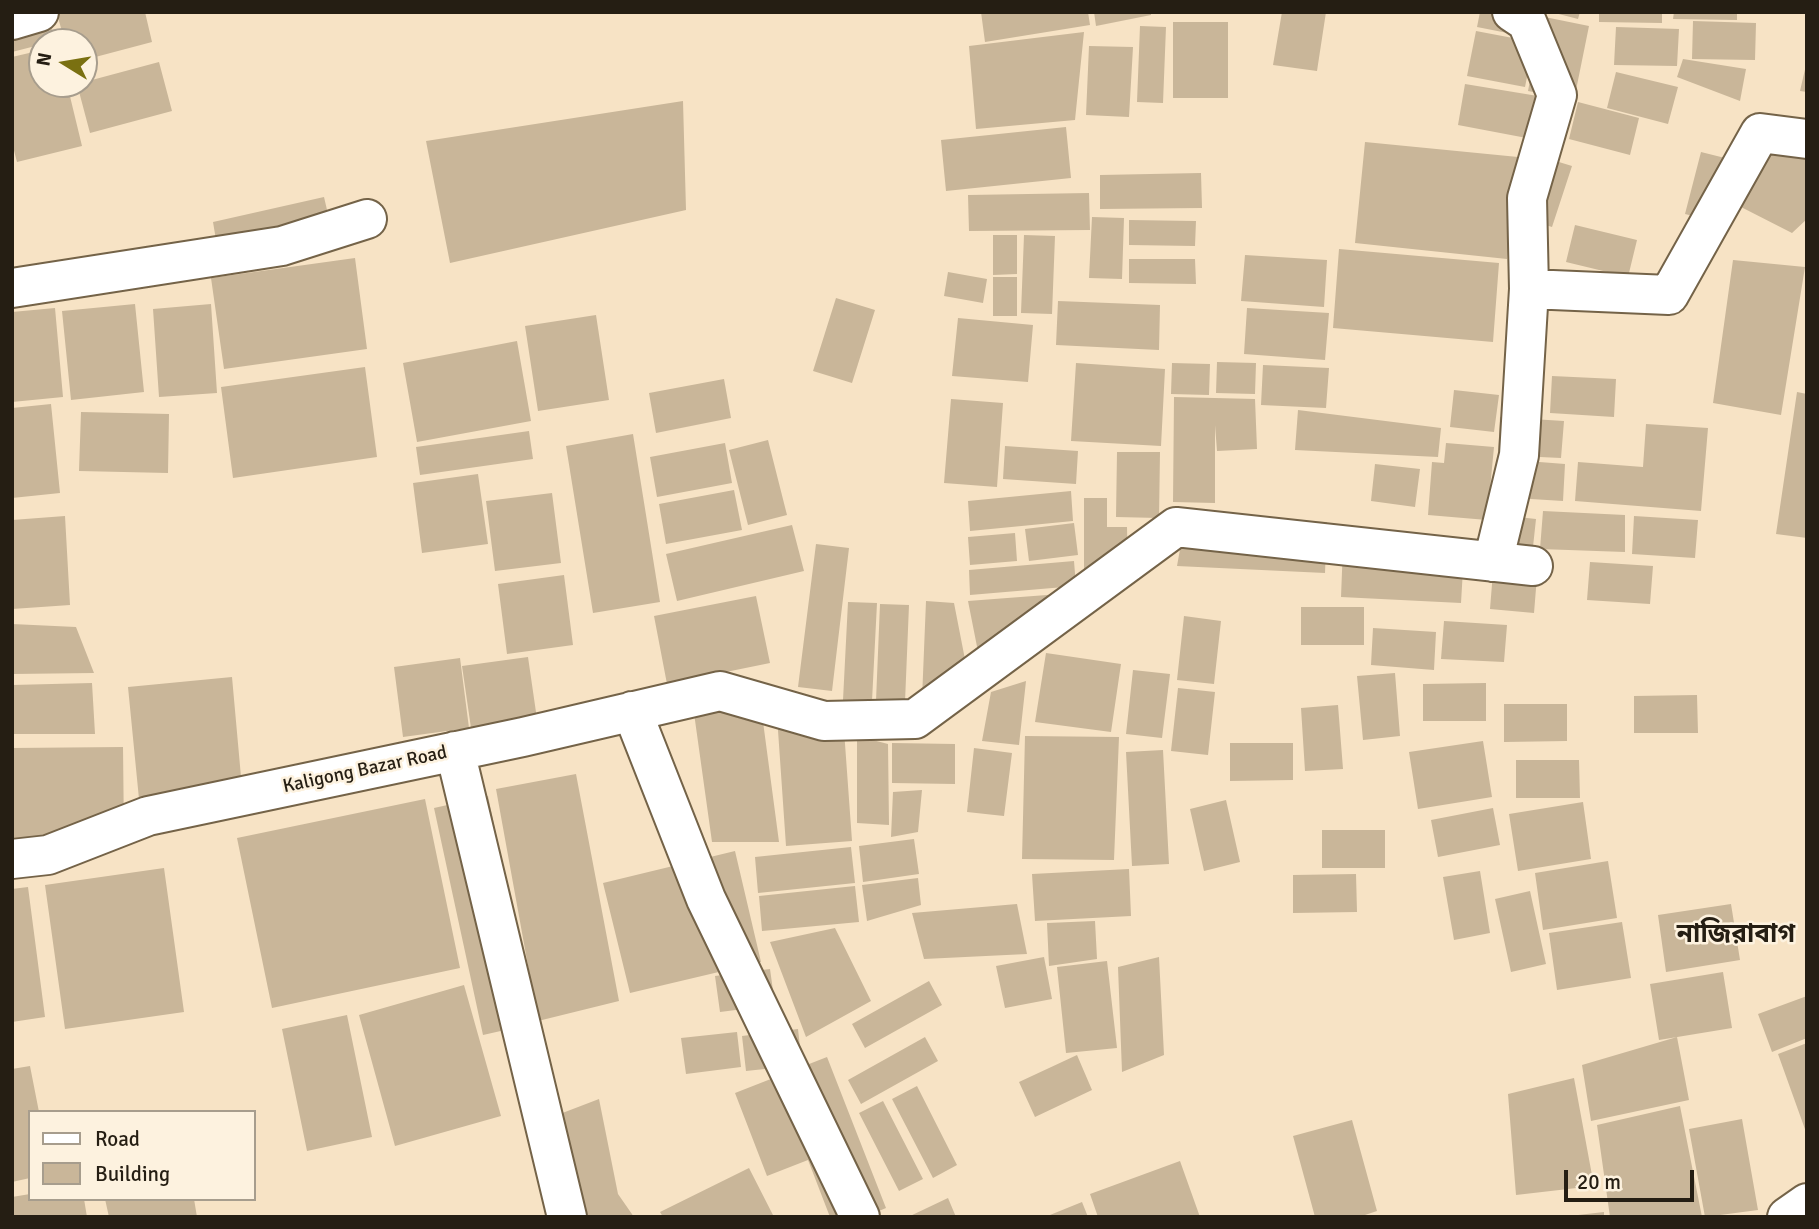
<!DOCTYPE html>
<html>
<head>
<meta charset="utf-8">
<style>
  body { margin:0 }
  #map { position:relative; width:1819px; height:1229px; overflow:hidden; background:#f7e3c5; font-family:Signika,sans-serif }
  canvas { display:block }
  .frame { position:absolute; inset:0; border:14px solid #251e13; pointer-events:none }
  .legend { position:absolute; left:28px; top:1110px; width:228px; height:91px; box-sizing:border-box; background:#fdf2df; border:2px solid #a79d8d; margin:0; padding:9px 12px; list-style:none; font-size:21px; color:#251e13 }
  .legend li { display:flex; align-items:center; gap:14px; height:35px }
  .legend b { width:35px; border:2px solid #a79d8d }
  .north { position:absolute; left:28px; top:28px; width:70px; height:70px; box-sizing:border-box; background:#fdf2df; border:2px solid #a79d8d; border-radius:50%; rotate:281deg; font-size:19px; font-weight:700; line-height:28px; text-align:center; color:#251e13 }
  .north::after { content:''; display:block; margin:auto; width:24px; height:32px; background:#7a7011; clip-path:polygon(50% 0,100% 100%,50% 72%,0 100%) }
  .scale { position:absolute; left:1564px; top:1170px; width:130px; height:32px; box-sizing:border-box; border:4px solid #251e13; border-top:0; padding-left:9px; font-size:21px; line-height:24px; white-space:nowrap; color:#251e13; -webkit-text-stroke:5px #fdf2df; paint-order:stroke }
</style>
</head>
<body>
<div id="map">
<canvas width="1819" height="1229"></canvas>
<div class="frame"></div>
<ul class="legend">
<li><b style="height:9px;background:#fff"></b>Road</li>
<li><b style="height:19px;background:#c9b699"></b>Building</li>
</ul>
<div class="north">N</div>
<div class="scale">20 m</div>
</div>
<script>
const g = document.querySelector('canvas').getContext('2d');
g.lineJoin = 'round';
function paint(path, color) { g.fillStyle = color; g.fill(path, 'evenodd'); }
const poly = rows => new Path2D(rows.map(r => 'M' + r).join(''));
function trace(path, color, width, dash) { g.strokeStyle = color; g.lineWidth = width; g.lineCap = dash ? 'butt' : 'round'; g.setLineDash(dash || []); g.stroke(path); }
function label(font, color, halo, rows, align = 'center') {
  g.font = font + ' Signika,"Noto Sans Bengali",sans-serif'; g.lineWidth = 5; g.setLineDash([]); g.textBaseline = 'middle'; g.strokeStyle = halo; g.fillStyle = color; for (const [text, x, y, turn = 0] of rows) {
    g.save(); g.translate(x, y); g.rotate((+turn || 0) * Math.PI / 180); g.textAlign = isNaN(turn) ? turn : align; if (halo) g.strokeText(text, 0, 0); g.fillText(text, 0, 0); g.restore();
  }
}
paint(poly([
  [12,12,47,12,55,41,12,52],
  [65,12,145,12,152,42,84,60,84,42,65,42,57,14],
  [981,12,1088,12,1090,25,985,42],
  [1094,12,1151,12,1151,15,1096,26],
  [1282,12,1326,12,1317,71,1273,65],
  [1480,12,1520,12,1589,26,1574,100,1528,91,1538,39,1477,27],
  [1551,12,1580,12,1578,19],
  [1599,12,1662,12,1662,23,1599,22],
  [1674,12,1737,12,1737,20,1673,19],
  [1693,21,1756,23,1755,60,1692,59],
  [1173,22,1228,22,1228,98,1173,98],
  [1140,26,1166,27,1163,103,1137,102],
  [1616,27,1679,29,1677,66,1614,65],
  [1476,31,1534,42,1525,87,1467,76],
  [1084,32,1075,120,976,129,969,46],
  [1089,46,1133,47,1129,117,1086,115],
  [42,50,42,84,67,84,82,146,17,162,12,143,12,57],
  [1683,59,1746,69,1740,101,1677,77],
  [159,62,172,111,90,133,77,84],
  [1806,65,1807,65,1807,92,1800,91],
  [1616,72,1678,87,1668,124,1607,108],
  [1465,84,1562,100,1553,143,1458,125],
  [683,101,686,210,450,263,426,141],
  [1578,102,1639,118,1630,155,1569,139],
  [1066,127,1071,178,946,191,941,140],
  [1768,129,1807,137,1807,219,1792,233,1741,207],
  [1365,142,1518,157,1507,259,1355,243],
  [1701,152,1737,161,1722,223,1685,214],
  [1536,155,1572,166,1552,227,1517,216],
  [1201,173,1202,208,1100,209,1100,175],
  [1089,193,1090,230,969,231,968,195],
  [324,197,331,227,218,252,213,222],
  [1092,217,1124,218,1122,279,1089,278],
  [1129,220,1196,221,1195,246,1129,245],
  [1575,225,1637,240,1628,277,1566,262],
  [993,235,1017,235,1017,274,993,275],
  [1024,235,1055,236,1052,314,1021,313],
  [1339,249,1499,263,1493,342,1333,328],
  [1245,255,1327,260,1324,307,1241,301],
  [355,258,367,349,224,369,211,278],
  [1129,259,1195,259,1196,284,1129,283],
  [1733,260,1805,267,1781,415,1713,403],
  [948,272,987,279,983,303,944,296],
  [993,277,1017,277,1017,316,993,316],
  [836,298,875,310,852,383,813,371],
  [1058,301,1160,305,1159,350,1056,345],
  [135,304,144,392,71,400,62,311],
  [211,304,217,393,159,397,153,309],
  [55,308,63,397,12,402,12,312],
  [1247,308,1329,313,1325,360,1244,354],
  [596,315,609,400,538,411,525,326],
  [958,318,1033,325,1028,382,952,376],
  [517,341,531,421,417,442,403,363],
  [1217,362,1256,363,1255,394,1216,393],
  [1076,363,1165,369,1161,446,1071,441],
  [1172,363,1210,364,1209,395,1171,394],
  [1263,365,1329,368,1326,408,1261,405],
  [365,367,377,457,233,478,221,387],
  [1552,376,1616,379,1614,417,1550,413],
  [724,379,731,418,656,433,649,393],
  [1454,390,1499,395,1494,432,1450,427],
  [1797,392,1807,394,1807,538,1776,534],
  [1174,397,1255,399,1257,449,1217,451,1215,425,1215,503,1173,502],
  [951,399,1003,403,997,487,944,483],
  [51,404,60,493,12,498,12,408],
  [1298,410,1441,428,1438,457,1295,450],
  [81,412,169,414,168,473,79,471],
  [1500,417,1564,421,1561,458,1498,455],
  [1646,424,1708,428,1701,511,1575,501,1578,462,1643,467],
  [529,431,533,459,420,475,416,447],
  [633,434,660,602,593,613,566,446],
  [768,440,787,515,748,525,729,450],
  [725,443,732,483,657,497,650,457],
  [1446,443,1494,447,1487,520,1428,515,1432,462,1444,463],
  [1005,446,1078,451,1076,484,1003,479],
  [1117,452,1160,452,1159,518,1116,517],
  [1501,459,1565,464,1563,501,1499,497],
  [1375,464,1420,469,1415,507,1371,501],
  [478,474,488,544,422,553,413,483],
  [734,490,742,530,666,544,659,504],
  [1071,491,1073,521,970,531,968,501],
  [552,493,561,563,495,571,486,501],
  [1084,498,1107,498,1107,527,1127,527,1128,574,1084,597],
  [1543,511,1625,515,1625,552,1540,549],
  [1491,514,1536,519,1532,556,1487,551],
  [65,516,70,605,12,609,12,520],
  [1186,516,1327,522,1325,573,1177,566],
  [1634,516,1698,520,1695,558,1632,554],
  [1074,523,1078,555,1029,561,1025,529],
  [792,525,804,571,677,601,666,554],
  [1015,533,1017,561,970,565,968,537],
  [816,544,849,548,832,691,798,687],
  [1343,546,1464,552,1461,603,1341,597],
  [1074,561,1076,586,970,595,969,570],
  [1590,562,1653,566,1650,604,1587,600],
  [1493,572,1537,576,1534,613,1490,609],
  [564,575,573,645,507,654,498,584],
  [1073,593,984,682,968,601],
  [756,596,770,663,667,684,654,616],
  [926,601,954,603,970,685,922,699],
  [848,602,877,603,872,701,843,700],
  [880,604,909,605,905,702,876,701],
  [1301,607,1364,607,1364,645,1301,645],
  [1184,616,1221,621,1214,684,1177,680],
  [1444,621,1507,625,1504,662,1441,659],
  [12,624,76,627,94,673,12,674],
  [1373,628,1436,632,1434,670,1371,665],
  [1046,653,1121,664,1111,732,1035,722],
  [528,657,538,726,472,735,462,666],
  [460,658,469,728,403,737,394,667],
  [1133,670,1170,674,1162,738,1126,734],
  [1395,673,1400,736,1363,740,1357,676],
  [232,677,242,788,139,799,128,687],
  [1026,681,1019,745,982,741,991,692],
  [92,683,95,734,12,734,12,685],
  [1486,683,1486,721,1423,721,1423,684],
  [1178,688,1215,692,1208,755,1171,751],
  [1697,695,1698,733,1634,733,1634,696],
  [760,699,779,842,712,842,693,706],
  [1504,704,1567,704,1567,741,1504,742],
  [1338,705,1343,769,1305,771,1301,708],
  [777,716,844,730,852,841,786,846],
  [857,736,888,744,889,825,857,823],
  [1025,736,1119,737,1114,860,1022,859],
  [1483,741,1492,797,1418,809,1409,752],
  [892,743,955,744,955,784,892,783],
  [1230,743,1293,743,1293,780,1230,781],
  [123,747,124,837,12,838,12,748],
  [974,748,1012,753,1004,816,967,812],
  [1163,750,1169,864,1132,866,1126,752],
  [1516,760,1579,760,1580,798,1516,798],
  [576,774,619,1001,538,1021,496,789],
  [922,790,918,832,891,837,893,792],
  [488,796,536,1023,483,1035,434,808],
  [425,799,460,968,272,1008,237,838],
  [1226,800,1240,862,1204,871,1190,809],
  [1583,802,1591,859,1518,871,1509,814],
  [1493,808,1500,845,1438,857,1431,820],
  [1322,830,1385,830,1385,868,1322,868],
  [914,839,919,874,863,882,859,846],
  [851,847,855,883,758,893,755,857],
  [735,851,761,962,630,993,603,883],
  [1608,861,1617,918,1543,930,1535,873],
  [164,868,184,1012,65,1029,45,885],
  [1129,869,1131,916,1035,921,1032,874],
  [1480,871,1490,933,1454,940,1443,877],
  [1356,874,1357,912,1293,913,1293,875],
  [918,878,921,905,867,921,862,885],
  [855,886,859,922,762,931,759,896],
  [28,887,45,1017,12,1022,12,889],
  [1530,891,1546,964,1511,972,1495,899],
  [1017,904,1027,954,924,959,912,913],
  [1731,904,1740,960,1666,972,1658,915],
  [1095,921,1097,959,1049,966,1047,923],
  [1622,922,1631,978,1557,990,1549,933],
  [835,928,871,1001,806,1037,770,942],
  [1044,957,1052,999,1005,1008,996,966],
  [1159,957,1164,1055,1122,1072,1118,967],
  [1107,961,1117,1048,1066,1053,1057,967],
  [770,969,775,1005,720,1012,715,976],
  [1723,972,1732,1028,1659,1040,1650,984],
  [929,981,942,1005,865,1048,852,1024],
  [464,985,501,1116,395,1146,359,1015],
  [1807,996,1807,1038,1772,1052,1758,1014],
  [347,1015,372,1137,307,1151,282,1029],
  [798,1029,802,1065,746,1071,742,1036],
  [737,1032,741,1067,686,1074,681,1038],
  [925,1037,938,1061,861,1104,848,1080],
  [1677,1037,1689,1100,1591,1121,1582,1065],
  [1807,1043,1807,1132,1806,1132,1778,1054],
  [1077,1055,1092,1090,1035,1117,1019,1082],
  [827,1057,886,1208,865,1217,830,1217,808,1160,767,1176,735,1093],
  [30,1066,39,1112,30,1112,30,1178,12,1182,12,1069],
  [1574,1078,1594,1186,1516,1195,1508,1094],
  [917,1086,957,1165,933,1178,892,1099],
  [599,1099,618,1194,634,1217,580,1217,552,1117],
  [883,1101,923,1179,899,1191,859,1113],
  [1680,1106,1702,1217,1610,1217,1597,1125],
  [1742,1119,1758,1210,1705,1217,1689,1129],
  [1352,1120,1377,1211,1359,1217,1315,1217,1293,1136],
  [1180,1161,1200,1217,1098,1217,1090,1194],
  [749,1168,774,1217,663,1217,660,1212],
  [30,1194,30,1199,84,1199,87,1217,12,1217,12,1197],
  [948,1198,956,1217,908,1217],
  [105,1199,194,1199,197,1217,109,1217],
  [1082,1202,1088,1217,1045,1217],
  [1604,1212,1604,1217,1578,1217,1578,1215]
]), '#c9b699');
const minor = poly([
  [12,20,39,12],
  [12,288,282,246,367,219],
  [1529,289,1669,295,1760,133,1807,139],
  [1493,562,1519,455,1529,289,1527,198,1557,95,1527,22,1512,12],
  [632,711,706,899,860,1217],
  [455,751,567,1217],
  [12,859,48,855,148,816,523,737,720,691,824,721,915,719,1176,527,1533,566],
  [1787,1217,1807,1203]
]);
trace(minor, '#746348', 42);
trace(minor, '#fff', 38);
label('19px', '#251e13', '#fdf2df', [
  ["Kaligong Bazar Road",365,770,-12]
]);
label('bold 26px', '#251e13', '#fdf2df', [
  ["নাজিরাবাগ",1736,935]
]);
</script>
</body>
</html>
